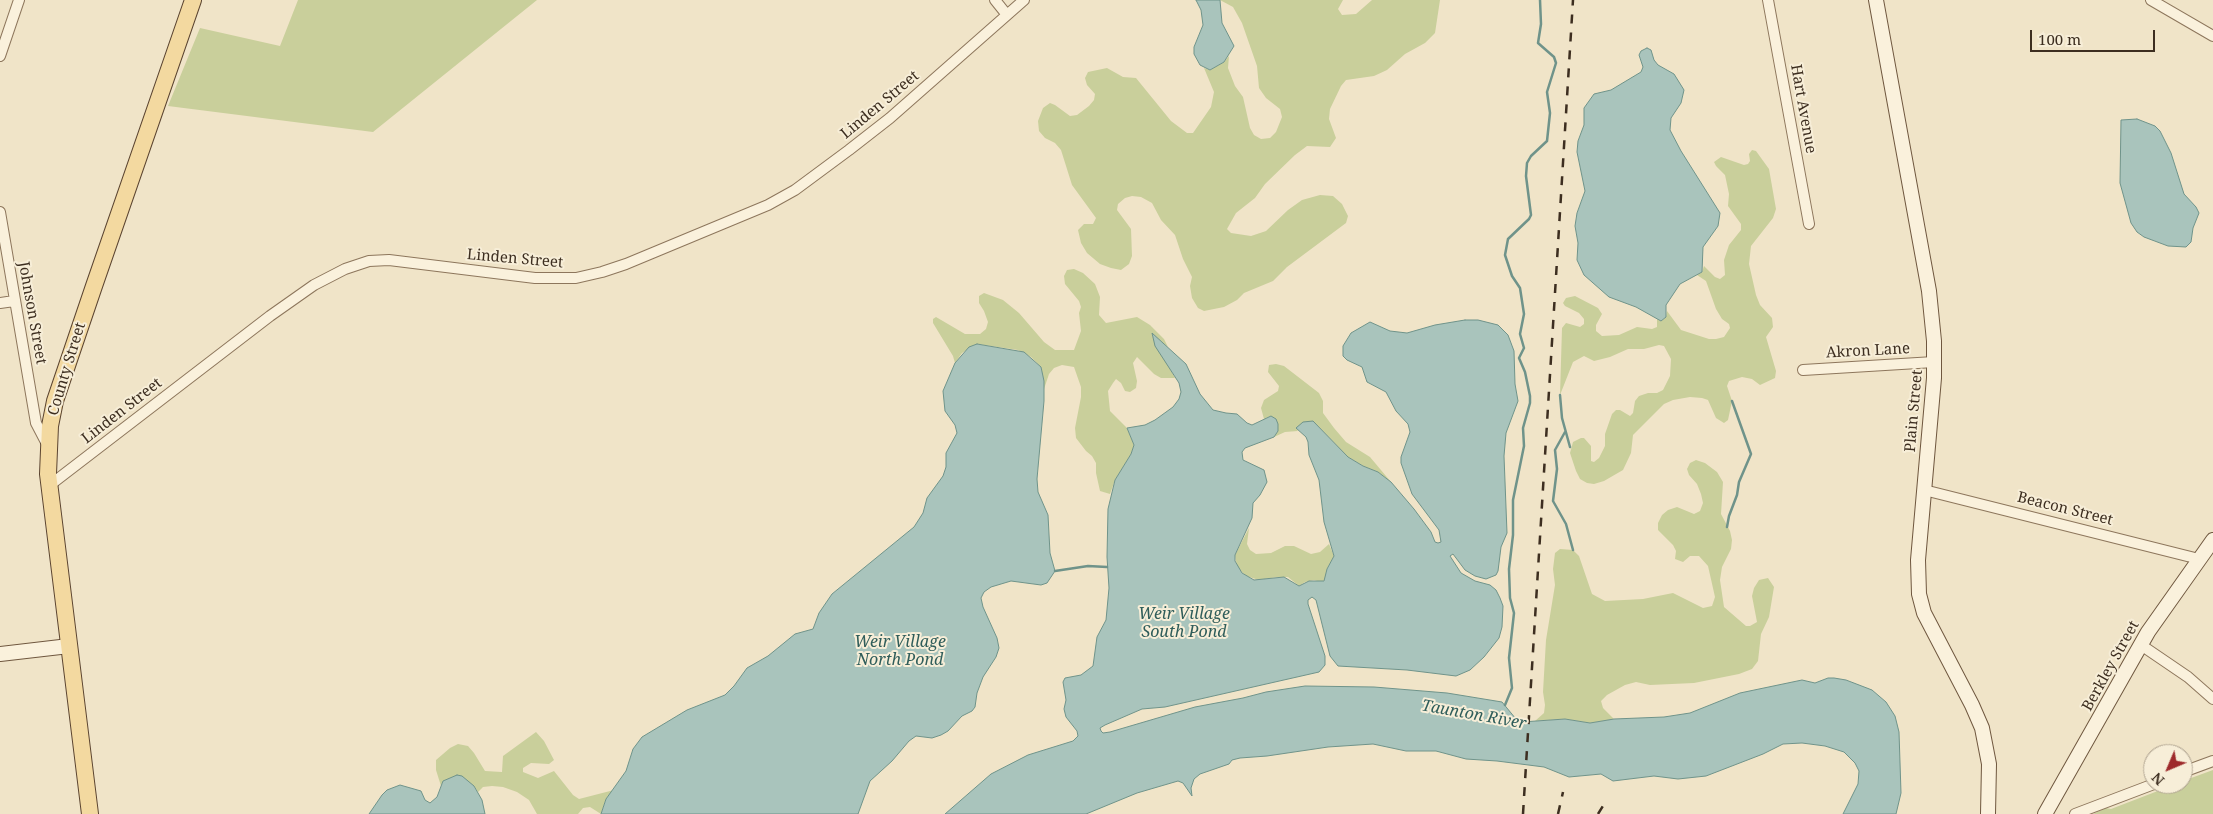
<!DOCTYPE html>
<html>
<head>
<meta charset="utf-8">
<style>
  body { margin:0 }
  #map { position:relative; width:2213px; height:814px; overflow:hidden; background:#f0e4c8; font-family:"Noto Serif",serif }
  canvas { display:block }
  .north { position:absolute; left:2143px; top:744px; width:50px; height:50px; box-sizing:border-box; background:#f7eed8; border:1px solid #ada18e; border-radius:50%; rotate:225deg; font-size:14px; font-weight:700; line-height:20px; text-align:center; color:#3d2e20 }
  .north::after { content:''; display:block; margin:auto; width:18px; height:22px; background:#9e2a2b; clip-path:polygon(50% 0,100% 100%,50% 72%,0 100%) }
  .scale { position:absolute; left:2030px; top:30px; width:125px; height:22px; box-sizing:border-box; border:2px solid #3d2e20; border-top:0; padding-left:6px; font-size:15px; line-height:18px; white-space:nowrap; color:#3d2e20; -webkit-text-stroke:4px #f7eed8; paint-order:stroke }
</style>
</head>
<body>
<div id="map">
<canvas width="2213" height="814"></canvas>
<div class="north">N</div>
<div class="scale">100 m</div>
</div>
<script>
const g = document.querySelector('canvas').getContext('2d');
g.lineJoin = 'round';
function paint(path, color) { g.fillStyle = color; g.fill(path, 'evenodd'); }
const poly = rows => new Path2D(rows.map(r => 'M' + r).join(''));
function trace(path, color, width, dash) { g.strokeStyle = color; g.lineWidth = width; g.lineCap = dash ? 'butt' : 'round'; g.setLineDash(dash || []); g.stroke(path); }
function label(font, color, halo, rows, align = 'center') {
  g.font = font + ' "Noto Serif",serif'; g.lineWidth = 4; g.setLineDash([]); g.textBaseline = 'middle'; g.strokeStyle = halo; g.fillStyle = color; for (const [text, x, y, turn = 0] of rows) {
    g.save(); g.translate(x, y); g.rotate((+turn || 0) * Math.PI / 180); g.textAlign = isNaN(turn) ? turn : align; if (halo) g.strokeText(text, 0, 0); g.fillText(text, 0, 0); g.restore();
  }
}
paint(poly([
  [298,0,537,0,373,132,168,106,200,28,280,46],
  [1220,0,1343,0,1338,9,1342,15,1356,14,1372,0,1440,0,1435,33,1425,43,1405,54,1387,70,1374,76,1346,80,1341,86,1330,109,1329,119,1336,138,1330,147,1307,146,1295,155,1265,184,1255,198,1236,213,1227,229,1231,233,1251,236,1266,231,1288,210,1302,200,1320,195,1333,196,1342,204,1348,216,1346,223,1287,267,1273,281,1244,293,1237,300,1224,307,1204,311,1198,308,1192,298,1190,286,1192,277,1183,259,1175,235,1161,220,1152,203,1141,197,1132,196,1125,198,1118,204,1117,210,1131,229,1132,256,1129,264,1121,270,1111,268,1100,264,1087,253,1081,243,1078,230,1084,224,1093,224,1096,218,1072,185,1061,150,1055,143,1045,138,1039,131,1038,121,1043,108,1050,103,1055,105,1070,116,1077,115,1089,106,1094,100,1095,94,1087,85,1085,78,1088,72,1107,68,1123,77,1136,78,1171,121,1187,133,1193,133,1211,107,1214,92,1204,68,1210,70,1224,62,1229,56,1228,68,1235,86,1243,97,1250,128,1254,135,1261,139,1270,138,1276,132,1282,117,1280,109,1266,98,1259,88,1257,66,1242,23,1233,7],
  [1752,150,1756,151,1769,169,1776,209,1773,218,1751,246,1749,264,1756,295,1760,305,1772,318,1773,327,1766,337,1776,371,1775,378,1760,385,1752,379,1742,377,1729,381,1727,386,1732,401,1728,420,1724,423,1716,418,1708,400,1702,398,1690,397,1673,400,1664,404,1633,435,1631,453,1623,470,1604,481,1594,484,1587,483,1580,479,1576,471,1570,453,1573,442,1581,438,1584,438,1591,446,1591,461,1594,462,1599,458,1605,446,1605,434,1612,414,1616,410,1620,410,1630,416,1633,413,1635,401,1639,396,1648,393,1657,393,1663,390,1670,376,1671,359,1664,346,1659,345,1644,349,1628,349,1610,357,1594,361,1584,356,1573,362,1560,395,1562,328,1566,323,1580,327,1584,324,1584,319,1579,313,1565,306,1563,303,1566,298,1575,296,1598,308,1602,314,1596,325,1596,331,1602,336,1619,335,1637,327,1652,329,1657,327,1657,319,1661,321,1666,317,1667,311,1681,330,1709,339,1716,339,1724,337,1730,328,1729,324,1722,319,1716,309,1706,281,1697,275,1702,272,1704,266,1715,277,1720,279,1725,275,1724,260,1729,245,1741,230,1741,224,1728,206,1729,194,1725,175,1716,166,1714,162,1721,157,1744,165,1748,164,1750,161,1749,154],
  [1074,269,1083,273,1095,284,1100,297,1099,315,1106,323,1137,317,1150,325,1164,339,1168,347,1152,335,1175,378,1161,378,1154,374,1137,357,1133,363,1137,381,1136,388,1130,392,1125,391,1121,383,1116,379,1113,383,1108,391,1110,411,1127,428,1134,445,1131,454,1115,480,1110,494,1100,491,1096,473,1096,463,1092,456,1086,451,1076,438,1075,428,1081,397,1081,387,1074,367,1062,365,1054,368,1049,374,1044,389,1041,367,1031,357,1018,350,977,344,962,353,955,363,953,356,933,323,933,319,936,317,965,334,980,334,986,329,988,322,984,311,979,303,979,296,984,293,1003,300,1019,313,1044,342,1055,350,1074,350,1081,331,1079,313,1081,307,1079,301,1065,284,1064,276,1067,270],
  [1276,364,1284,366,1319,393,1323,401,1323,413,1334,428,1346,442,1370,457,1391,482,1378,472,1363,466,1348,457,1316,424,1296,428,1298,431,1285,432,1274,437,1278,431,1271,416,1264,419,1261,408,1264,400,1278,391,1279,386,1268,372,1269,365],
  [1696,460,1705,463,1717,472,1723,482,1721,514,1730,531,1732,540,1731,549,1722,567,1720,580,1724,607,1746,626,1750,626,1757,622,1752,596,1754,588,1759,580,1768,578,1774,587,1769,617,1761,634,1758,661,1752,669,1739,674,1694,683,1650,685,1636,682,1625,685,1607,695,1601,701,1603,708,1614,719,1590,723,1565,719,1535,721,1544,713,1545,705,1543,692,1546,640,1555,585,1553,569,1555,553,1560,549,1573,550,1579,556,1592,594,1605,601,1643,599,1673,593,1703,608,1712,606,1715,597,1708,566,1699,556,1690,556,1683,562,1675,559,1676,551,1673,545,1658,530,1658,523,1662,515,1668,510,1677,507,1694,514,1700,511,1703,503,1701,494,1697,484,1689,475,1687,469,1690,463],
  [1249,528,1247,544,1250,550,1256,554,1271,553,1285,546,1294,546,1311,554,1320,552,1329,544,1334,556,1327,569,1326,579,1321,582,1314,580,1305,582,1299,586,1288,577,1277,577,1259,580,1246,576,1237,567,1235,555],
  [536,732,544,741,554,760,549,764,531,763,523,768,523,772,538,778,554,771,573,795,579,799,614,790,606,799,601,814,590,807,583,808,578,814,537,814,529,800,517,792,503,787,492,786,483,787,478,792,474,786,443,781,441,786,436,770,436,760,450,748,458,744,468,746,474,753,485,771,502,772,503,756],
  [2213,770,2213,814,2093,814,2106,808,2111,809,2176,784,2183,784,2183,781]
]), '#c9cf9b');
const water = poly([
  [1196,0,1220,0,1222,23,1234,46,1224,62,1210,70,1200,65,1194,54,1194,47,1203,25,1201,10,1196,0],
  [1647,48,1651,50,1654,60,1658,65,1674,74,1684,90,1681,103,1671,118,1670,130,1681,151,1720,213,1718,226,1703,247,1702,272,1680,284,1666,305,1666,317,1661,321,1636,307,1609,297,1584,275,1577,260,1578,243,1575,226,1577,213,1585,191,1577,152,1578,141,1584,125,1584,108,1594,94,1611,90,1641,72,1643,67,1639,55,1641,51,1647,48],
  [2137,119,2155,126,2160,131,2171,153,2184,194,2196,207,2199,213,2193,228,2191,242,2186,247,2168,246,2144,237,2137,232,2131,223,2120,183,2121,120,2137,119],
  [1465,320,1478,320,1498,325,1508,335,1514,351,1515,384,1518,401,1506,433,1504,456,1507,533,1501,547,1498,571,1496,575,1486,579,1475,576,1465,570,1453,554,1450,556,1461,573,1475,581,1490,585,1496,590,1500,598,1503,606,1502,627,1499,638,1484,657,1470,670,1456,676,1407,670,1338,666,1330,656,1316,600,1312,597,1308,600,1308,604,1325,656,1325,665,1319,672,1165,707,1142,709,1105,725,1100,728,1101,731,1103,733,1110,732,1195,707,1243,698,1266,692,1305,686,1374,687,1447,693,1502,702,1516,719,1522,722,1565,719,1590,723,1614,719,1664,717,1690,713,1740,693,1802,680,1815,683,1828,678,1834,678,1846,680,1872,690,1886,702,1895,716,1899,732,1901,793,1896,814,1843,814,1858,784,1859,771,1855,763,1844,752,1825,746,1802,743,1783,744,1763,754,1706,776,1678,779,1654,776,1613,781,1601,774,1569,777,1544,767,1497,761,1466,759,1436,751,1406,751,1373,744,1328,747,1267,756,1240,758,1232,760,1229,764,1200,774,1194,779,1191,788,1192,796,1183,783,1178,781,1137,793,1086,814,945,814,991,774,1028,755,1073,741,1078,736,1077,731,1066,717,1064,709,1066,700,1063,682,1065,678,1081,675,1093,666,1097,637,1106,620,1109,588,1107,557,1108,509,1115,480,1131,454,1134,445,1127,428,1145,425,1155,420,1173,407,1179,399,1181,392,1179,383,1155,346,1152,333,1186,364,1200,394,1213,410,1226,413,1237,414,1247,423,1252,425,1271,416,1276,419,1278,424,1278,431,1274,437,1245,448,1242,452,1243,460,1264,470,1267,482,1260,495,1253,503,1252,518,1235,555,1235,561,1242,573,1254,580,1284,577,1299,586,1309,581,1324,581,1327,569,1334,556,1324,522,1319,480,1309,455,1308,442,1306,437,1296,428,1303,422,1313,421,1348,457,1363,466,1378,472,1391,482,1414,509,1431,532,1435,542,1438,543,1441,542,1439,530,1412,494,1401,463,1401,457,1410,432,1408,424,1396,411,1386,392,1367,382,1362,367,1347,360,1343,356,1343,346,1351,333,1370,322,1390,331,1407,333,1435,325,1465,320],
  [977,344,1024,352,1041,367,1044,381,1044,401,1037,479,1038,492,1048,515,1050,553,1055,571,1047,583,1041,585,1011,581,991,587,984,592,981,598,983,607,997,638,999,648,996,657,983,677,977,693,975,707,972,711,962,716,948,731,941,735,932,738,916,736,909,741,892,761,870,781,858,814,601,814,606,799,626,771,633,749,642,737,687,710,725,695,734,686,747,668,768,656,795,634,813,629,819,613,832,594,914,527,923,513,927,498,943,476,946,467,946,453,957,433,955,425,945,411,943,391,955,363,969,347,977,344],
  [457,775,462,776,474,786,482,800,485,814,369,814,382,795,387,790,400,785,421,791,425,800,430,803,437,797,443,781,457,775]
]);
paint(water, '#a9c4bc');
trace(water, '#6f938a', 1);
trace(poly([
  [1560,395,1562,418,1570,447],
  [1565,432,1555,450,1557,469,1553,501,1566,524,1573,550],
  [1727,527,1729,516,1737,495,1739,482,1751,454,1732,401],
  [1055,571,1088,566,1107,567],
  [1505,705,1512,688,1509,658,1514,613,1510,598,1509,569,1513,535,1513,500,1524,446,1523,428,1530,403,1530,396,1525,372,1519,358,1524,348,1520,334,1524,314,1520,288,1512,276,1505,255,1508,239,1529,219,1531,215,1526,176,1527,163,1531,156,1547,141,1550,113,1547,92,1556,63,1554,57,1538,43,1541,24,1540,0]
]), '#6f938a', 2.5);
const street = poly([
  [995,0,1007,15],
  [1768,0,1809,224],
  [2151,0,2213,36],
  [0,56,19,0],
  [0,212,36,423,48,446],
  [0,303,14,301],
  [1803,370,1934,362],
  [50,485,270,316,314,285,345,269,369,261,389,260,535,278,576,278,602,272,626,264,768,205,795,190,849,150,890,118,1024,0],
  [1924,490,2199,559],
  [2141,645,2188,677,2213,699],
  [2183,772,2213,761],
  [2075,814,2154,784]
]);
const secondary = poly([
  [1876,0,1929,291,1934,341,1934,378,1918,560,1919,594,1924,613,1972,705,1982,728,1989,764,1988,814],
  [0,654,69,646],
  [2045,814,2148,632,2213,540]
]);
const primary = poly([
  [90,814,48,474,50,426,55,401,94,286,193,0]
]);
trace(street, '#8d765c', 12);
trace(secondary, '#6f573f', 16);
trace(primary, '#5b4430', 18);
trace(street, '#faf1dc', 10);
trace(secondary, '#faf1dc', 14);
trace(primary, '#f3d9a0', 16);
trace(poly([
  [1523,814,1573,0],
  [1558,814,1563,792],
  [1598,814,1606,801]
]), '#3d2e20', 2.5, [9, 9]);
label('15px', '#3d2e20', '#f7eed8', [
  ["Linden Street",880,105,-40],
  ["Hart Avenue",1803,109,80],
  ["Linden Street",515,259,5],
  ["Johnson Street",32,313,80],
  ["Akron Lane",1868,351,-3],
  ["County Street",67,369,-73],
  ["Linden Street",122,411,-38],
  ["Plain Street",1914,411,-85],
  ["Beacon Street",2065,509,14],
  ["Berkley Street",2111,666,-61]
]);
label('italic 16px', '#2f5d5a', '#f7eed8', [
  ["Weir Village",1184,614],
  ["South Pond",1184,632],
  ["Weir Village",900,642],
  ["North Pond",900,660],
  ["Taunton River",1474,715,10]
]);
</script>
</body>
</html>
